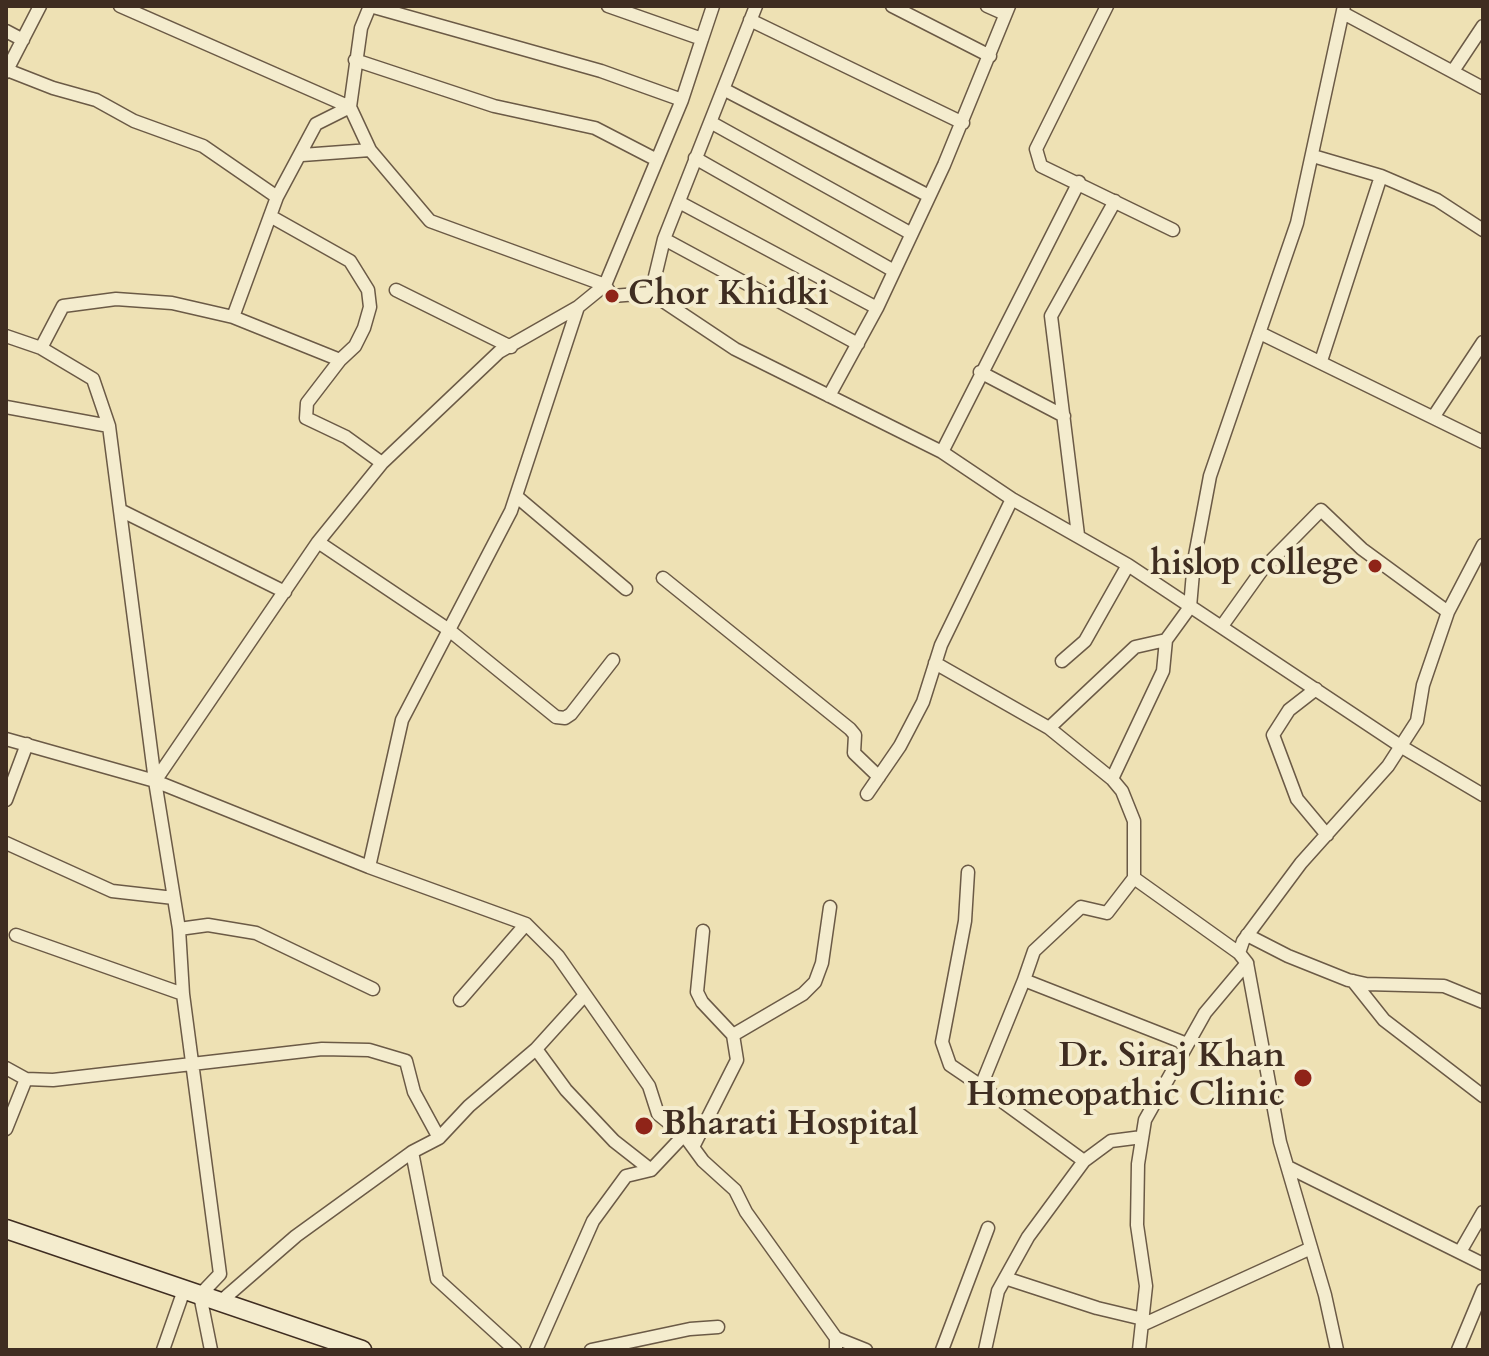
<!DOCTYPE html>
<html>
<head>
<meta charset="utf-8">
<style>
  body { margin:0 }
  #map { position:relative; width:1489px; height:1356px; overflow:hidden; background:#eee1b4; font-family:Cardo,serif }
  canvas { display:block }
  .frame { position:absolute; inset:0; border:8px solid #3f2d21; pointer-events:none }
</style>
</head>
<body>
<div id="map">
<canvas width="1489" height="1356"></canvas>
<div class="frame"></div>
</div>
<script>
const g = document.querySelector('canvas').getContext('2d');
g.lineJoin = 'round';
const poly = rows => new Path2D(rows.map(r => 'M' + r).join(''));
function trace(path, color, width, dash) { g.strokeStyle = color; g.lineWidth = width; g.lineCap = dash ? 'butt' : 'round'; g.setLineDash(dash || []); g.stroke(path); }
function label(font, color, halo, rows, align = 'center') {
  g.font = font + ' Cardo,serif'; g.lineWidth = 8; g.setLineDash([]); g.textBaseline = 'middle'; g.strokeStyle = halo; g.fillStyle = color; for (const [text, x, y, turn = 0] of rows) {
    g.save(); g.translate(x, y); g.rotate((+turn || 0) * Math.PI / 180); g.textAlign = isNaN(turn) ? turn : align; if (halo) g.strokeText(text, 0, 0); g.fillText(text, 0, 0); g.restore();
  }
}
const street = poly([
  [120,6,350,107],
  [370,6,361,28,350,107,370,150,430,221,605,285,612,296,651,293,735,349,942,452,1012,499,1128,565,1402,747,1483,795],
  [370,6,601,71,682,100],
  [892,6,990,56],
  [987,6,1005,14],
  [1107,6,1036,149,1041,166,1173,230],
  [1343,13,1483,88],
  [750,20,963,123],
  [6,31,23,40],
  [702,39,713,6],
  [355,60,494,106,595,128,655,159],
  [7,70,53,88,96,100,134,121,203,146,277,197],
  [1453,71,1483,26],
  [6,72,40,6],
  [725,90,929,196],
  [712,123,910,233],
  [302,155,370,150],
  [1313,156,1381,176,1437,200,1483,230],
  [695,158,894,271],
  [679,202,877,308],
  [270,216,350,261,368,290,370,307,364,328,355,346,340,360],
  [664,239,858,344],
  [396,290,511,347],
  [651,293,664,239,756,6],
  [233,317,340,360,307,403,306,418,346,437,382,463],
  [1262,334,1483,442],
  [6,336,41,348,93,379,109,426,155,781,179,929,183,994,220,1274,200,1295,211,1350],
  [41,348,63,306,116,299,172,303,233,317,277,197,316,124,350,107],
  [1321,361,1381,176],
  [980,372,1064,416],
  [829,396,877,308,944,165,1009,6],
  [6,407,109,426],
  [1434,416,1483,342],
  [942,452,1079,182],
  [516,496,626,589],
  [120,510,285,592],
  [1078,535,1051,316,1115,201],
  [318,542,449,630,556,717,565,718,571,714,613,660],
  [663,578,850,729,855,735,854,753,879,777],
  [1222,626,1262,570,1321,510,1362,549,1448,612],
  [1062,661,1085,641,1128,565],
  [935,663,1049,728,1112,779],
  [1316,689,1289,710,1273,735,1297,799,1327,835],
  [1049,728,1135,647,1166,640],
  [6,739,155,781,369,867,526,924,558,956,649,1086,658,1114,684,1135,703,1161,735,1190,746,1212,836,1338,836,1350],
  [155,781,318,542,382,463,499,352,578,307],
  [867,794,900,746,923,702,941,645,1012,499],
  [6,800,27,744],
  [6,843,112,891,174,898],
  [369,867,402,720,511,511,578,307,605,285,682,100,702,39,608,6],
  [968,872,965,921,942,1042,950,1065,981,1086],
  [1134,878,1134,821,1122,791,1112,779,1163,671,1166,640,1190,607,1194,561,1210,476,1297,223,1344,6],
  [179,929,208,925,256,933,373,989],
  [16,935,183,994],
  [1247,935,1288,956,1348,980,1366,984,1444,986,1483,1002],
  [1247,963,1280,1142,1325,1295,1337,1350],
  [1024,980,981,1086,1084,1161],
  [1353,981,1384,1020,1483,1096],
  [460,1000,526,924],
  [733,1035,803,994,815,982,822,963,830,907],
  [1187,1044,1024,980,1034,951,1081,907,1107,913,1134,878,1239,953],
  [536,1049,566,1090,614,1141,651,1170],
  [6,1068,26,1079],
  [6,1129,26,1079,53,1080,322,1049,369,1050,406,1061,414,1092,439,1138],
  [693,1147,737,1060,733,1035,702,1002,697,992,703,931],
  [1290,1168,1483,1264],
  [1460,1252,1483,1212],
  [1005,1278,1097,1308,1143,1319],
  [220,1302,296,1236,412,1152],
  [1142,1325,1309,1249],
  [836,1338,866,1350],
  [163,1350,184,1290],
  [515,1350,437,1279,412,1152,439,1138,469,1106,536,1049,584,996],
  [536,1350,593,1221,626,1176,651,1170,684,1135],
  [591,1350,690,1329,718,1327],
  [942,1350,988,1228],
  [985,1350,998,1291,1028,1237,1084,1161,1111,1141,1142,1137],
  [1139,1350,1146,1286,1137,1225,1138,1164,1145,1120,1205,1013,1247,963,1239,953,1243,941,1301,863,1388,766,1417,721,1423,685,1448,612,1483,545],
  [1458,1350,1483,1290]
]);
const secondary = poly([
  [6,1229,362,1350]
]);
trace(street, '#6b5a46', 15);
trace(secondary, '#3f2d21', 21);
trace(street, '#f4ecce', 12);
trace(secondary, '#f4ecce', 18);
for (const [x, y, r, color] of [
  [612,296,8,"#8f2418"],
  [1375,566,8,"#8f2418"],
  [1303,1078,10,"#8f2418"],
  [644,1126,10,"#8f2418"]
]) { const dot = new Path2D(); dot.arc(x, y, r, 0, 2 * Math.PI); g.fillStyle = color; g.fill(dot); trace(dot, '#f4ecce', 3); }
label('bold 34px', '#3f2d21', '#f4ecce', [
  ["Chor Khidki",628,296],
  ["hislop college",1359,566,"right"],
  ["Dr. Siraj Khan",1285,1058,"right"],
  ["Homeopathic Clinic",1285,1097,"right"],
  ["Bharati Hospital",662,1126]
], 'left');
</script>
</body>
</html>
